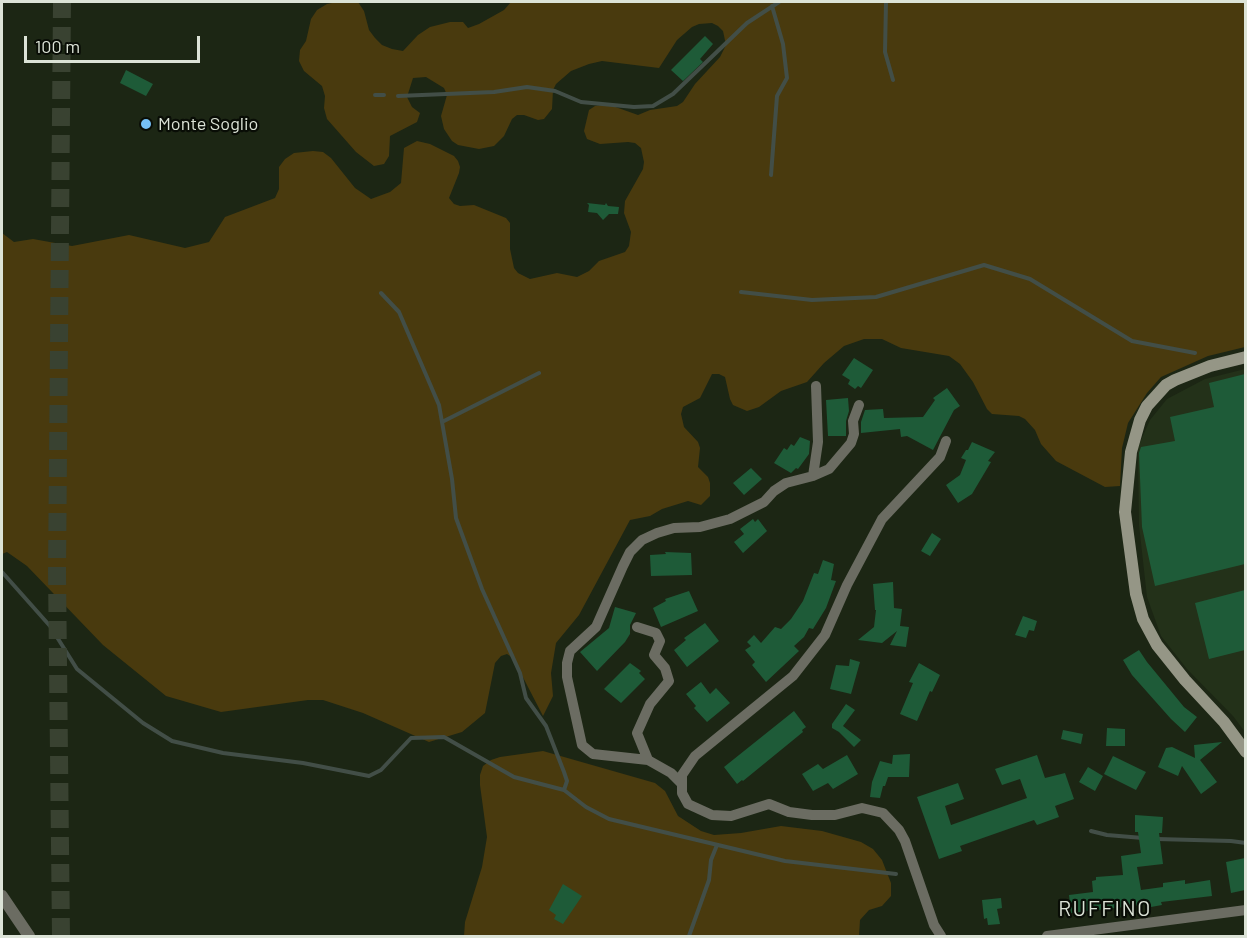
<!DOCTYPE html>
<html>
<head>
<meta charset="utf-8">
<style>
  body { margin:0 }
  #map { position:relative; width:1247px; height:938px; overflow:hidden; background:#1c2614; font-family:Barlow,sans-serif }
  canvas { display:block }
  .frame { position:absolute; inset:0; border:3px solid #dce3d7; pointer-events:none }
  .scale { position:absolute; left:24px; top:36px; width:176px; height:27px; box-sizing:border-box; border:3px solid #dce3d7; border-top:0; padding-left:8px; font-size:18px; line-height:21px; white-space:nowrap; color:#dce3d7; -webkit-text-stroke:4px #090d06; paint-order:stroke }
</style>
</head>
<body>
<div id="map">
<canvas width="1247" height="938"></canvas>
<div class="frame"></div>
<div class="scale">100 m</div>
</div>
<script>
const g = document.querySelector('canvas').getContext('2d');
g.lineJoin = 'round';
function paint(path, color) { g.fillStyle = color; g.fill(path, 'evenodd'); }
const poly = rows => new Path2D(rows.map(r => 'M' + r).join(''));
function trace(path, color, width, dash) { g.strokeStyle = color; g.lineWidth = width; g.lineCap = dash ? 'butt' : 'round'; g.setLineDash(dash || []); g.stroke(path); }
function label(font, color, halo, rows, align = 'center') {
  g.font = font + ' Barlow,sans-serif'; g.lineWidth = 4.5; g.setLineDash([]); g.textBaseline = 'middle'; g.strokeStyle = halo; g.fillStyle = color; for (const [text, x, y, turn = 0] of rows) {
    g.save(); g.translate(x, y); g.rotate((+turn || 0) * Math.PI / 180); g.textAlign = isNaN(turn) ? turn : align; if (halo) g.strokeText(text, 0, 0); g.fillText(text, 0, 0); g.restore();
  }
}
paint(poly([
  [1245,369,1245,732,1233,716,1187,669,1161,636,1147,597,1139,525,1138,447,1150,420,1167,399,1205,379]
]), '#233119');
paint(poly([
  [337,2,358,2,364,11,369,30,375,38,382,45,392,49,403,51,418,35,430,27,450,22,463,22,468,28,479,24,504,10,511,2,1245,2,1245,347,1208,356,1161,377,1147,393,1128,423,1122,448,1120,486,1105,487,1056,461,1041,444,1035,430,1025,419,1019,416,992,414,987,409,973,382,960,364,949,356,901,348,882,339,864,339,844,346,824,363,807,382,781,391,759,407,747,411,733,405,730,399,725,377,719,374,712,374,700,398,683,407,681,414,684,427,698,442,700,448,698,467,708,477,710,483,710,496,701,505,688,501,662,509,650,516,630,520,579,615,556,643,551,673,553,696,543,716,513,658,507,654,501,656,495,663,485,713,462,732,429,742,363,713,323,700,308,700,221,712,166,696,103,645,27,566,7,552,2,554,2,233,14,242,33,239,72,246,129,235,185,248,209,242,225,217,275,198,279,189,279,167,285,159,294,153,313,151,323,152,331,158,355,188,371,199,390,192,401,183,404,148,417,141,430,144,454,156,458,161,460,167,459,173,449,198,454,204,460,206,474,205,506,218,510,223,510,249,514,268,518,273,530,279,557,273,577,277,589,271,599,261,625,252,629,246,631,232,624,213,625,201,643,169,644,162,641,148,635,143,628,142,600,144,587,139,584,131,589,110,595,106,607,104,638,115,650,110,677,106,683,102,695,84,720,57,726,45,723,31,718,26,712,23,699,24,692,27,677,40,659,68,602,61,589,64,571,71,556,84,553,90,552,109,544,119,538,120,524,115,517,115,512,119,504,136,494,146,479,149,458,145,452,141,444,129,441,116,447,95,444,88,426,77,413,78,407,97,412,107,420,113,417,122,390,136,389,156,384,164,374,166,356,152,327,119,324,108,325,96,322,86,304,71,299,61,300,50,306,41,311,19,317,10,327,4],
  [543,751,655,783,665,791,678,816,701,831,714,835,741,833,781,826,822,831,861,842,873,849,882,860,891,883,891,896,882,906,869,910,860,920,859,936,464,936,465,922,482,867,487,837,480,785,480,775,483,766,491,760,500,757]
]), '#493a0e');
trace(poly([
  [886,2,885,52,893,80],
  [375,95,384,95],
  [398,96,494,92,527,87,555,91,581,102,634,107,653,106,673,94,747,23,779,2],
  [771,175,777,96,787,78,783,44,772,6],
  [741,292,812,300,876,297,984,265,1030,279,1132,341,1195,353],
  [381,293,399,312,439,405,452,479,456,518,482,589,520,673,526,698,546,726,564,772,567,781,564,790],
  [442,422,539,373],
  [2,572,50,626,77,669,143,723,172,741,223,753,303,763,369,776,381,770,411,738,444,737,514,777,564,790,586,807,609,819,785,861,896,874],
  [1091,831,1107,835,1143,838],
  [1157,839,1231,841,1246,843],
  [689,936,709,880,711,860,717,845]
]), '#424e47', 4);
paint(poly([
  [705,36,713,44,700,59,703,62,683,81,671,70],
  [126,70,153,84,146,96,120,83],
  [587,203,605,205,606,203,608,206,619,207,618,214,609,214,603,220,597,213,588,212,589,205],
  [854,358,873,370,861,388,858,386,855,389,848,384,850,380,842,375],
  [1245,374,1245,564,1155,586,1142,527,1139,453,1141,447,1175,441,1170,417,1214,407,1209,383],
  [947,388,960,406,954,410,933,450,907,436,901,437,900,429,861,433,861,422,865,410,883,409,884,418,923,417,935,400,933,398],
  [848,398,849,411,846,421,846,436,828,436,826,400],
  [800,437,810,441,809,454,798,469,796,468,791,473,774,463,784,448,787,450,791,444,794,446],
  [972,442,995,452,988,461,991,462,972,494,958,503,946,485,960,475,966,460,961,458,966,450,968,450],
  [751,468,762,479,744,495,733,483],
  [753,519,755,522,758,519,767,531,743,553,734,542,744,534,740,529],
  [932,533,941,539,930,556,921,551],
  [665,552,691,553,692,575,651,576,650,555,666,554],
  [823,560,834,564,831,580,836,581,826,608,813,629,809,628,804,637,794,646,799,651,766,682,752,665,755,662,745,650,751,646,747,642,754,635,761,643,775,627,781,629,791,619,803,601,814,573,818,574],
  [893,582,894,608,902,609,900,626,909,627,906,647,890,645,897,631,882,643,858,640,874,627,876,610,875,610,873,584],
  [1245,590,1245,650,1209,659,1195,603],
  [689,591,698,611,661,627,653,608,666,601,665,599],
  [615,607,636,613,630,625,630,634,625,642,597,671,580,652,609,628],
  [1023,616,1037,621,1034,631,1029,630,1026,638,1015,635],
  [705,623,719,641,687,667,674,650,686,640,684,638],
  [1139,650,1147,662,1184,707,1197,717,1185,732,1171,719,1132,675,1123,660],
  [850,659,860,662,851,694,830,689,836,665,849,666],
  [630,663,641,671,639,673,645,679,621,703,604,689],
  [919,663,940,675,932,692,930,691,917,721,900,714,913,683,909,682],
  [701,682,710,694,716,688,730,703,707,722,694,708,696,706,686,694],
  [846,704,855,710,843,726,861,740,854,747,839,732,832,728,832,724],
  [794,711,806,727,802,730,803,732,743,781,742,780,737,784,724,767],
  [1107,728,1125,729,1125,746,1106,746],
  [1063,730,1083,734,1081,744,1061,739],
  [1222,742,1200,760,1217,782,1201,794,1182,766,1178,776,1158,767,1166,748,1172,747,1195,758,1194,745],
  [910,754,909,777,888,777,885,786,883,786,880,798,870,797,872,782,880,761,892,764,893,755],
  [847,755,858,774,833,789,828,783,813,791,802,774,818,764,823,769],
  [1037,755,1045,778,1065,773,1074,799,1055,806,1059,817,1037,825,1034,820,960,846,962,851,939,859,917,797,958,783,964,799,945,806,951,825,1027,798,1020,779,1002,785,995,769],
  [1113,756,1146,772,1136,790,1104,774],
  [1088,767,1103,776,1095,791,1079,782],
  [1135,815,1163,817,1162,833,1159,833,1163,864,1137,867,1141,890,1163,887,1163,883,1185,880,1185,884,1210,880,1212,896,1161,902,1162,905,1151,907,1151,904,1071,913,1069,895,1093,892,1092,881,1096,880,1096,877,1123,875,1121,856,1141,853,1138,832,1135,832],
  [1245,858,1245,890,1231,893,1226,862],
  [563,884,582,896,563,924,554,919,556,915,549,910],
  [1001,898,1002,908,997,909,1000,924,988,925,987,918,984,919,982,900]
]), '#1e5b38');
trace(poly([
  [61,936,57,572,62,2]
]), '#394231', 18, [18, 9]);
trace(poly([
  [813,476,818,442,816,386],
  [637,627,656,633,660,641,654,655,665,668,669,681,650,704,637,733,648,760],
  [682,784,671,773,648,760,593,754,582,745,567,677,567,663,570,651,596,627,623,566,630,552,642,540,657,533,674,528,700,527,730,519,764,502,774,491,786,483,813,476,829,469,851,443,854,434,853,421,859,405],
  [941,936,934,925,905,841,899,830,883,813,862,808,835,815,812,815,789,812,769,804,731,816,712,815,688,804,682,793,682,775,695,756,793,676,825,635,847,585,882,519,940,457,946,441],
  [1047,936,1246,910]
]), '#6b6c62', 10);
trace(poly([
  [2,896,29,936]
]), '#6b6c62', 12);
trace(poly([
  [1246,357,1210,366,1175,380,1166,385,1147,406,1140,420,1131,452,1125,512,1136,594,1143,619,1157,645,1185,680,1224,722,1246,752]
]), '#959686', 12);
for (const [x, y, r, color] of [
  [146,124,6,"#75c0f6"]
]) { const dot = new Path2D(); dot.arc(x, y, r, 0, 2 * Math.PI); g.fillStyle = color; g.fill(dot); trace(dot, '#090d06', 2); }
label('18px', '#dce3d7', '#090d06', [
  ["Monte Soglio",158,124]
], 'left');
g.letterSpacing = '1.5px';
label('21px', '#dce3d7', '#090d06', [
  ["RUFFINO",1105,909]
]);
g.letterSpacing = '0px';
</script>
</body>
</html>
